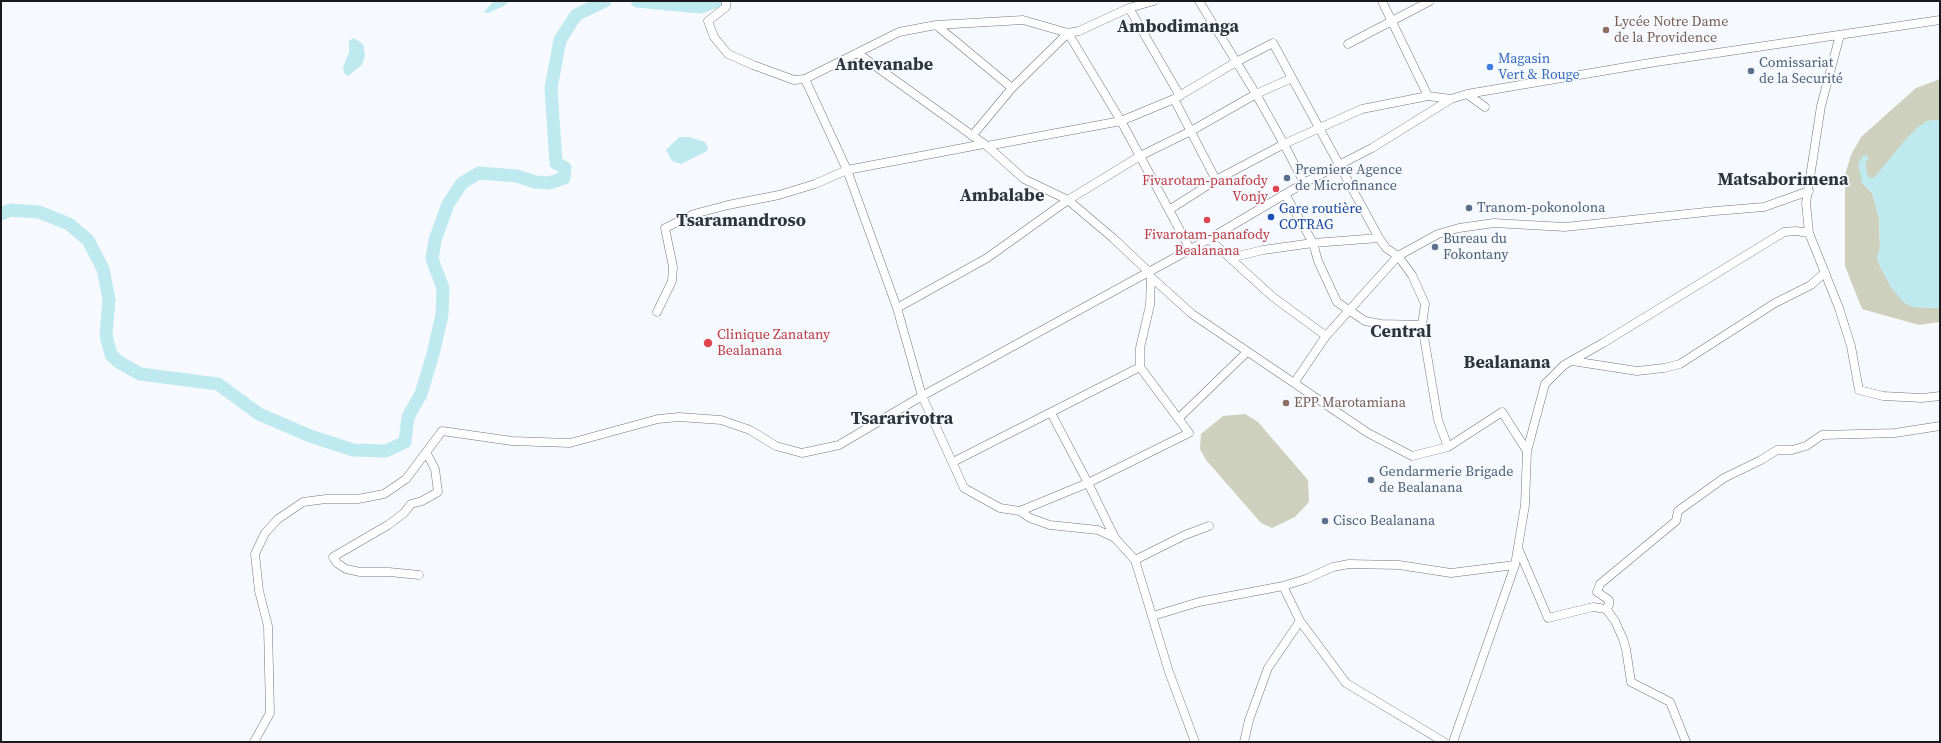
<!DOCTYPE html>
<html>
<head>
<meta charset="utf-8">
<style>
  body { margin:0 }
  #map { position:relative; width:1941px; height:743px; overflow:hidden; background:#f6faff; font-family:"Source Serif 4",serif }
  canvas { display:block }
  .frame { position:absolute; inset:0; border:2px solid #181a1d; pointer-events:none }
</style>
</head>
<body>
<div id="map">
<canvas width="1941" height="743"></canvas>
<div class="frame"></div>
</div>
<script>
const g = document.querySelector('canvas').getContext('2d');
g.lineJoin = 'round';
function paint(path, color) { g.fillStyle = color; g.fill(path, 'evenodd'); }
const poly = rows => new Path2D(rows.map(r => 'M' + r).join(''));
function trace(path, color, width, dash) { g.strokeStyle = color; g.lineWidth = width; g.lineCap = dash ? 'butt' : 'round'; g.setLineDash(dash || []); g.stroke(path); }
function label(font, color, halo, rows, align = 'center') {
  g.font = font + ' "Source Serif 4",serif'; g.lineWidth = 3.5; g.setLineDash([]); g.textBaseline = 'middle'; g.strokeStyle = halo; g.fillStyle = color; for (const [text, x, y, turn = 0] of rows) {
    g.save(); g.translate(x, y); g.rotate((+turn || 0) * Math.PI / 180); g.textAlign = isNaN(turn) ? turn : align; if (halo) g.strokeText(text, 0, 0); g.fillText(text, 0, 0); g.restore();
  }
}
paint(poly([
  [1940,79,1940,120,1927,121,1874,178,1869,178,1867,175,1865,164,1868,159,1863,156,1862,183,1872,193,1879,217,1880,248,1877,259,1880,266,1891,287,1912,307,1940,308,1940,322,1919,325,1862,309,1845,266,1845,175,1851,155,1861,137,1916,88],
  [1245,414,1258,422,1308,480,1309,502,1295,517,1272,528,1261,523,1206,460,1200,449,1201,434,1223,416]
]), '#ccd0bc');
paint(poly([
  [494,1,510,1,504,6,488,13,484,12],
  [354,38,363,44,365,55,362,65,348,76,344,73,343,68,349,52,349,41],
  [1940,120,1940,308,1912,307,1903,302,1891,287,1880,266,1877,259,1880,248,1879,217,1872,193,1862,183,1858,164,1863,156,1867,155,1868,159,1865,164,1867,175,1870,178,1874,178,1905,140,1918,127,1927,121],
  [679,137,689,137,705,142,708,148,707,151,681,164,672,161,666,150]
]), '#bee9ef');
trace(poly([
  [637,1,700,7,717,1],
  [1,214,10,210,39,212,69,224,88,240,103,269,109,299,106,335,111,355,119,362,140,374,218,384,259,414,310,436,353,450,386,451,405,442,408,417,421,394,433,354,442,315,443,288,432,259,435,240,448,204,462,183,479,173,517,176,535,182,549,183,564,178,565,168,556,163,551,88,560,40,576,15,605,1]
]), '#bee9ef', 13);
const minor = poly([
  [726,1,726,7,708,21,714,37,728,54,753,65,794,80,805,79,899,32,936,25,1023,20,1068,33,1079,31,1129,8,1154,1],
  [1199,1,1256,94,1284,144,1304,183],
  [1382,1,1428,96],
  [1129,8,1180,96],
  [936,25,1012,88],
  [1068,33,1121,121,1190,249],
  [1840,35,1821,106,1806,203,1809,233,1839,308,1851,346,1859,390,1883,396,1922,398,1940,396],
  [1348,44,1430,1],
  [857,53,987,146,1024,179,1068,200,1113,238,1149,272,1151,277,1192,314,1368,433,1412,456,1448,447,1502,412,1527,451],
  [805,79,847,170,897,308,922,396,964,488,1000,508,1020,511,1088,483,1189,433,1140,367,1140,348,1150,305,1151,277],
  [1467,94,1485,107],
  [1174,99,1216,180],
  [972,136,1012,88,1068,33],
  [987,146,1121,121,1174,99,1236,62,1273,43,1379,238,1386,248,1398,256,1412,275,1425,304,1422,325,1438,420,1448,447],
  [1285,194,1313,243,1318,261,1337,302,1365,321,1381,324,1422,325],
  [1169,210,1216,180,1284,144,1362,109,1428,96,1451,99],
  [1209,239,1273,297,1326,336],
  [1230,258,1263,250,1313,243,1379,238],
  [897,308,987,258,1068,200,1140,156,1191,131,1256,94,1292,78],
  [657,312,672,281,673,267,665,228,694,214,728,205,779,195,815,184,847,170,984,144],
  [1572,361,1637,371,1664,368,1680,364,1775,303,1811,285,1825,272],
  [1294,383,1326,336,1398,256,1438,234,1459,228,1494,223,1565,227,1715,211,1764,207,1809,191],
  [1051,413,1088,483,1115,538],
  [1179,418,1247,352],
  [953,462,1140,367],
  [1020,511,1030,518,1050,525,1098,530,1115,538,1135,560,1169,672,1195,742],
  [1518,548,1548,618,1593,607,1606,609,1615,621,1623,639,1626,649,1631,682,1670,702,1686,742],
  [1135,560,1185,535,1209,526],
  [419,575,389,572,360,572,346,569,337,563,333,557,388,525,404,513,411,504,422,501,438,492,435,469,426,452],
  [1283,586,1300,621,1346,683,1444,742],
  [1606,609,1609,605,1609,600,1597,592,1600,584,1676,521,1678,511,1724,478,1761,460,1777,450,1792,450,1806,446,1822,435,1895,433,1940,426],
  [1153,616,1199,602,1283,586,1306,579,1333,567,1349,564,1399,565,1451,573,1515,565],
  [254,742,270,713,268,626,259,591,255,554,265,533,278,519,303,502,326,499,358,499,384,494,406,479,442,431,512,441,570,443,658,419,679,417,721,420,750,430,776,446,802,453,839,445,922,396,1209,239,1304,183,1372,148,1451,99,1467,94,1656,62,1940,20],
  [1244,742,1249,720,1268,668,1300,621],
  [1453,742,1515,565,1525,505,1527,451,1545,384,1564,365,1603,343,1784,232,1796,231,1809,233]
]);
trace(minor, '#72787e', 9);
trace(minor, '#fff', 8);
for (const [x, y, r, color] of [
  [1606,30,4,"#8d6e63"],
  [1490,67,4,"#3f7fe0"],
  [1751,71,4,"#5c6f8a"],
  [1287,178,4,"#5c6f8a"],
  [1276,189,4,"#e0444e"],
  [1469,208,4,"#5c6f8a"],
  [1271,217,4,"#1a4fb4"],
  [1207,220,4,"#e0444e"],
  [1435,247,4,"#5c6f8a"],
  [708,343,5,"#e0444e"],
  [1286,403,4,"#8d6e63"],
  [1371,480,4,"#5c6f8a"],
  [1325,521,4,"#5c6f8a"]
]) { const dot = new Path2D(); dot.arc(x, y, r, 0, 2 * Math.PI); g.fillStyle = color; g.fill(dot); trace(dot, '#f6faff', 1.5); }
label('14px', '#785e54', '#f6faff', [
  ["Lycée Notre Dame",1614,22],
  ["de la Providence",1614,38],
  ["EPP Marotamiana",1294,403]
], 'left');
label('14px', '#366cbe', '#f6faff', [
  ["Magasin",1498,59],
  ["Vert & Rouge",1498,75]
], 'left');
label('14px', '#4e5e75', '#f6faff', [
  ["Comissariat",1759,63],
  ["de la Securité",1759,79],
  ["Premiere Agence",1295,170],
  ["de Microfinance",1295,186],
  ["Tranom-pokonolona",1477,208],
  ["Bureau du",1443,239],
  ["Fokontany",1443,255],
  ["Gendarmerie Brigade",1379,472],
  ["de Bealanana",1379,488],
  ["Cisco Bealanana",1333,521]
], 'left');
label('14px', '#be3a42', '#f6faff', [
  ["Fivarotam-panafody",1268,181],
  ["Vonjy",1268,197],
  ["Fivarotam-panafody",1207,235,"center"],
  ["Bealanana",1207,251,"center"],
  ["Clinique Zanatany",717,335,"left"],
  ["Bealanana",717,351,"left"]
], 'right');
label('14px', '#164399', '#f6faff', [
  ["Gare routière",1279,209],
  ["COTRAG",1279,225]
], 'left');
label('bold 18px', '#30353b', '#f6faff', [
  ["Ambodimanga",1178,27],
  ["Antevanabe",884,65],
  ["Matsaborimena",1783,180],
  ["Ambalabe",1002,196],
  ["Tsaramandroso",741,221],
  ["Central",1401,332],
  ["Bealanana",1507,363],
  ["Tsararivotra",902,419]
]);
</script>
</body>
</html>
